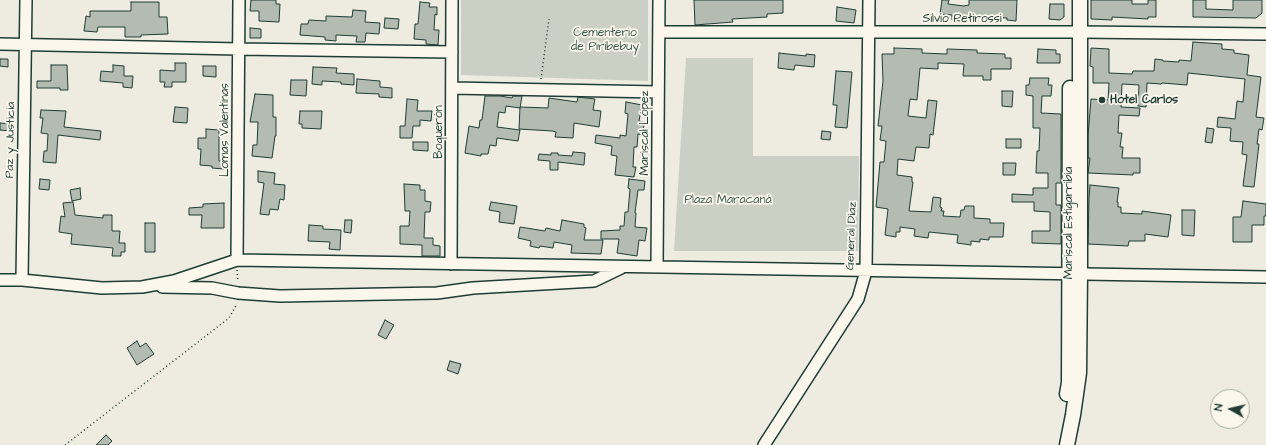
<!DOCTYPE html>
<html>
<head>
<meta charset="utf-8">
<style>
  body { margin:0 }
  #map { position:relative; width:1266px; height:445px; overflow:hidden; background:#eeece1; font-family:"Architects Daughter",sans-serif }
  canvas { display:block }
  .north { position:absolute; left:1210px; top:389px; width:40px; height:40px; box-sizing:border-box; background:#fbf7ec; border:1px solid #a3ada2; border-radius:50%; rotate:278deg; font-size:11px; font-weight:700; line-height:16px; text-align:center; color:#1f3d34 }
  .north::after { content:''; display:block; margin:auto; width:14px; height:18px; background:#1f3d34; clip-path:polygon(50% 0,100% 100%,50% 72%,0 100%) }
</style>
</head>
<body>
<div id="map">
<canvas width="1266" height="445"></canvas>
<div class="north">N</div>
</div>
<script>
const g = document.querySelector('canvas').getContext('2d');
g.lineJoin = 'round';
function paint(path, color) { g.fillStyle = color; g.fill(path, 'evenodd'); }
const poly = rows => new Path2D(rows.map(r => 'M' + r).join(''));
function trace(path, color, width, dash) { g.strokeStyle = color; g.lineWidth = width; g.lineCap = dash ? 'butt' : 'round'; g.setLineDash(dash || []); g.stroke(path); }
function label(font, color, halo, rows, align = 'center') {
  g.font = font + ' "Architects Daughter",sans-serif'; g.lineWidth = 3.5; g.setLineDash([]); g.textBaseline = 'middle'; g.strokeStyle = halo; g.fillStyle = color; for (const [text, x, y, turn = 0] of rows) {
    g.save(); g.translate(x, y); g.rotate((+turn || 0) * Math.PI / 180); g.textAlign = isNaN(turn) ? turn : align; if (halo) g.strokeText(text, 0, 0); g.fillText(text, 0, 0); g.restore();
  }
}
paint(poly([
  [461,0,648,0,648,81,461,75],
  [686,58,753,58,753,156,859,156,858,251,674,251]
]), '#cbcfc4');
const building = poly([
  [251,0,276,0,276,4,280,4,279,22,259,21,259,11,250,11,251,0],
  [694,0,783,0,783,13,767,14,767,17,732,19,733,22,695,25,694,0],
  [942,0,949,0,948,4,964,6,969,5,969,0,1017,0,1016,21,1007,20,1007,18,962,16,961,21,952,20,952,15,940,14,942,0],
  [1091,0,1132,0,1132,4,1148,4,1148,0,1156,0,1156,17,1148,17,1148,19,1112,17,1112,20,1091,19,1091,0],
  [1193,0,1206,0,1206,9,1233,10,1233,0,1262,0,1262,13,1256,18,1193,17,1193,0],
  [131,2,159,2,159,17,167,17,168,34,141,35,141,37,125,37,125,27,98,27,97,32,84,31,86,16,90,17,90,11,131,11,131,2],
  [420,2,430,3,429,7,437,7,437,15,435,14,434,30,439,30,438,45,426,44,426,40,414,39,415,24,418,24,420,2],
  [1050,4,1064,4,1064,17,1060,20,1049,19,1050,4],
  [837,7,856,10,854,23,836,21,837,7],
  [353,10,366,11,365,22,380,23,379,34,366,33,365,42,356,42,357,36,336,35,336,41,325,40,325,37,300,35,301,24,308,24,309,20,326,21,326,16,352,17,353,10],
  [385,18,399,19,398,29,384,28,385,18],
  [250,28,261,29,261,38,250,38,250,28],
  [1193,42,1222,44,1222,49,1234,50,1234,53,1249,55,1247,75,1261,77,1256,117,1264,118,1262,130,1259,129,1257,144,1259,144,1254,187,1243,186,1247,155,1242,154,1243,142,1230,141,1231,128,1217,127,1218,117,1235,119,1237,101,1243,102,1245,79,1188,73,1187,85,1162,83,1161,84,1147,83,1146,107,1138,106,1139,85,1122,84,1121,107,1140,108,1139,116,1119,115,1118,133,1122,133,1120,147,1123,147,1122,158,1140,158,1140,173,1133,173,1133,175,1088,173,1090,158,1088,158,1088,136,1091,99,1108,100,1109,83,1093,83,1093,67,1090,66,1091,48,1109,49,1109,73,1132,74,1133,71,1154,71,1155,59,1163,60,1163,61,1179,62,1179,60,1191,61,1193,42],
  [894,48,922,49,922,53,947,54,947,49,977,50,977,53,1005,54,1005,58,1011,58,1011,69,991,69,991,80,983,80,983,76,963,76,964,64,938,63,938,69,920,68,917,100,910,99,908,116,926,118,928,100,937,101,933,135,930,134,929,148,916,147,914,161,898,159,897,175,912,177,912,182,913,182,909,211,931,212,933,197,941,198,940,207,942,208,941,211,944,211,943,216,960,217,961,210,964,210,965,206,974,206,974,218,990,219,990,223,1004,223,1003,237,989,237,989,240,980,239,980,242,971,241,971,245,957,243,958,235,929,232,928,238,914,236,915,229,900,227,900,232,896,232,896,237,885,235,888,209,876,207,880,162,884,162,886,141,880,140,882,126,878,126,883,81,882,54,894,54,894,48],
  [1038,49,1056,50,1056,54,1060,54,1060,63,1037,63,1038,49],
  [779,53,806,56,806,54,815,55,814,67,795,65,794,70,778,68,779,53],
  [0,59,8,59,8,67,0,66,0,59],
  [175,63,186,63,186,82,172,82,172,87,164,87,165,82,160,82,160,70,175,71,175,63],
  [51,65,67,65,68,90,60,90,60,88,37,88,37,81,51,81,51,65],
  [113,65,124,66,124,76,133,76,132,88,123,87,123,83,100,81,101,71,113,72,113,65],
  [203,66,216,66,216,77,203,76,203,66],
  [313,67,337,68,336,73,354,74,354,85,341,84,341,82,322,81,322,85,312,84,313,67],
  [836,71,852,72,847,128,835,127,837,105,833,105,836,71],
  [1030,78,1049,78,1048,85,1052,85,1051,96,1042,96,1041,113,1061,114,1061,183,1056,183,1056,205,1061,205,1061,244,1032,243,1032,231,1050,231,1050,212,1034,211,1034,202,1012,202,1012,194,1033,195,1033,188,1048,188,1048,173,1036,173,1037,151,1039,151,1040,128,1033,128,1033,96,1026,95,1026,85,1029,85,1030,78],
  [357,79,380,81,380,87,392,88,392,98,379,97,379,94,356,93,357,79],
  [291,80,307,80,306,96,290,95,291,80],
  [1002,91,1013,91,1012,107,1002,106,1002,91],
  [255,94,273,95,273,117,276,117,276,136,275,136,272,158,252,156,253,145,257,145,258,122,250,122,255,94],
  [485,96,500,96,512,98,513,96,522,96,520,108,506,106,505,113,499,112,497,127,520,130,518,141,497,138,496,146,490,145,488,154,481,154,481,156,465,153,469,126,479,128,480,120,482,120,485,96],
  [578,97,595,99,593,110,601,111,599,127,574,123,573,138,555,137,556,132,552,131,519,129,520,107,548,108,549,98,577,102,578,97],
  [407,99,418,100,417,111,432,111,431,121,420,120,420,126,413,126,412,138,400,138,400,126,405,126,407,99],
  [626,102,642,105,639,121,644,122,643,135,638,134,637,147,634,147,633,167,636,167,634,177,615,175,617,156,611,155,612,146,595,143,596,135,620,138,620,135,626,136,628,114,625,113,626,102],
  [175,107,188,108,187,123,173,122,175,107],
  [41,110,66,111,64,127,101,131,100,140,58,135,56,163,43,162,44,151,47,151,48,134,41,133,43,118,40,118,41,110],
  [300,111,322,111,321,129,302,128,302,124,299,124,300,111],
  [0,123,10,124,10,131,0,130,0,123],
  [1207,128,1214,129,1212,143,1205,142,1207,128],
  [206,129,219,130,219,161,224,161,224,169,212,168,212,166,200,165,201,149,198,149,198,138,206,138,206,129],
  [822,131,831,132,830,140,821,139,822,131],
  [1006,139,1021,139,1021,148,1006,148,1006,139],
  [413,142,428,142,428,151,413,150,413,142],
  [573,152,585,153,584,165,558,162,558,170,550,170,550,161,538,160,539,154,551,155,551,153,558,153,558,155,572,156,573,152],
  [1003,163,1016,163,1015,175,1003,175,1003,163],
  [258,171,275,173,274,184,285,185,284,200,280,199,278,210,270,209,269,215,260,214,264,183,258,182,258,171],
  [40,179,50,180,49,190,39,189,40,179],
  [629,179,645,181,644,190,638,190,635,213,636,213,635,227,647,228,645,241,639,240,637,256,617,253,619,239,601,239,601,231,620,230,620,226,624,226,625,212,628,212,630,189,628,188,629,179],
  [404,184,420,185,420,190,425,190,425,201,431,202,430,212,425,212,424,238,433,238,433,245,440,246,440,256,422,256,422,245,400,244,400,226,409,226,410,211,405,211,404,184],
  [1090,185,1119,188,1117,202,1118,202,1118,207,1121,207,1121,213,1142,214,1142,211,1171,215,1168,237,1145,234,1145,241,1129,241,1128,246,1088,244,1089,198,1090,185],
  [80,188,81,199,72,201,70,190,80,188],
  [1243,201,1266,204,1266,216,1264,216,1264,225,1252,225,1252,242,1233,242,1233,217,1241,217,1243,201],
  [73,202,75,215,103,218,103,215,112,215,112,231,120,231,119,243,125,243,125,252,121,252,121,256,112,256,113,248,71,244,72,234,59,232,61,216,65,217,63,203,73,202],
  [491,202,517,206,514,224,499,222,500,212,489,210,491,202],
  [224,203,224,228,201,228,202,215,189,215,189,208,203,207,203,204,224,203],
  [1182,210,1195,210,1194,236,1182,235,1182,210],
  [345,220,352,220,351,233,344,232,345,220],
  [562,220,584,224,584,227,586,228,584,240,603,240,601,254,571,253,572,245,554,242,553,248,540,246,539,248,530,246,531,241,518,238,520,227,545,231,546,228,560,231,562,220],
  [145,223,155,223,155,252,145,252,145,223],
  [309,225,323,226,323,229,341,230,340,250,329,249,330,242,308,241,309,225],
  [385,320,394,325,386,339,378,335,385,320],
  [137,341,140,347,146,343,154,354,137,365,127,348,137,341],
  [450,361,461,364,458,374,447,370,450,361],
  [106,435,112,441,108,445,96,445,106,435]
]);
paint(building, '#b4bbb0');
trace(building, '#1f3d34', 1);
const minor = poly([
  [659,32,1079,32,1266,34],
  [0,44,239,49,452,52],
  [452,88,658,92],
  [237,260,239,0],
  [451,264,452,0],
  [657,267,659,0],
  [0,280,22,280,102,288,142,287,174,281,237,260,1266,277],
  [22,280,26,0],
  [162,287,212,288,238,293,280,296,437,293,473,288,594,281,621,268],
  [764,445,858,299,866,271,869,0]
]);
const tertiary = poly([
  [1067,394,1069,383,1070,88],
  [1067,445,1073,415,1079,373,1080,273,1080,0]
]);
trace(minor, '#1f3d34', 14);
trace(tertiary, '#1f3d34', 17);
trace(poly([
  [541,79,549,19],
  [237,270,238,282],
  [65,445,229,318,237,304]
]), '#1f3d34', 1.5, [1, 3]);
trace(minor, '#fbf7ec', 11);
trace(tertiary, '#fbf7ec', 14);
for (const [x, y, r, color] of [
  [1102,100,4,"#1f3d34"]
]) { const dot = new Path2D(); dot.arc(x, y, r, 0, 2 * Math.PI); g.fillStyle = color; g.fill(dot); trace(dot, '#fbf7ec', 1.5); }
label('12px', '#1f3d34', '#fbf7ec', [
  ["Silvio Petirossi",962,19],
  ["Lomas Valentinas",225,130,-90],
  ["Boquerón",439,132,-90],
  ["Mariscal López",645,133,-90],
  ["Paz y Justicia",11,140,-89],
  ["Mariscal Estigarribia",1069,223,-90],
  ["General Díaz",852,236,-88]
]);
label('12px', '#415a51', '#fbf7ec', [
  ["Cementerio",605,33],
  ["de Piribebuy",605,47],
  ["Plaza Maracaná",728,200]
]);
label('bold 12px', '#1f3d34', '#fbf7ec', [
  ["Hotel Carlos",1110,100]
], 'left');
</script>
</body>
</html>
